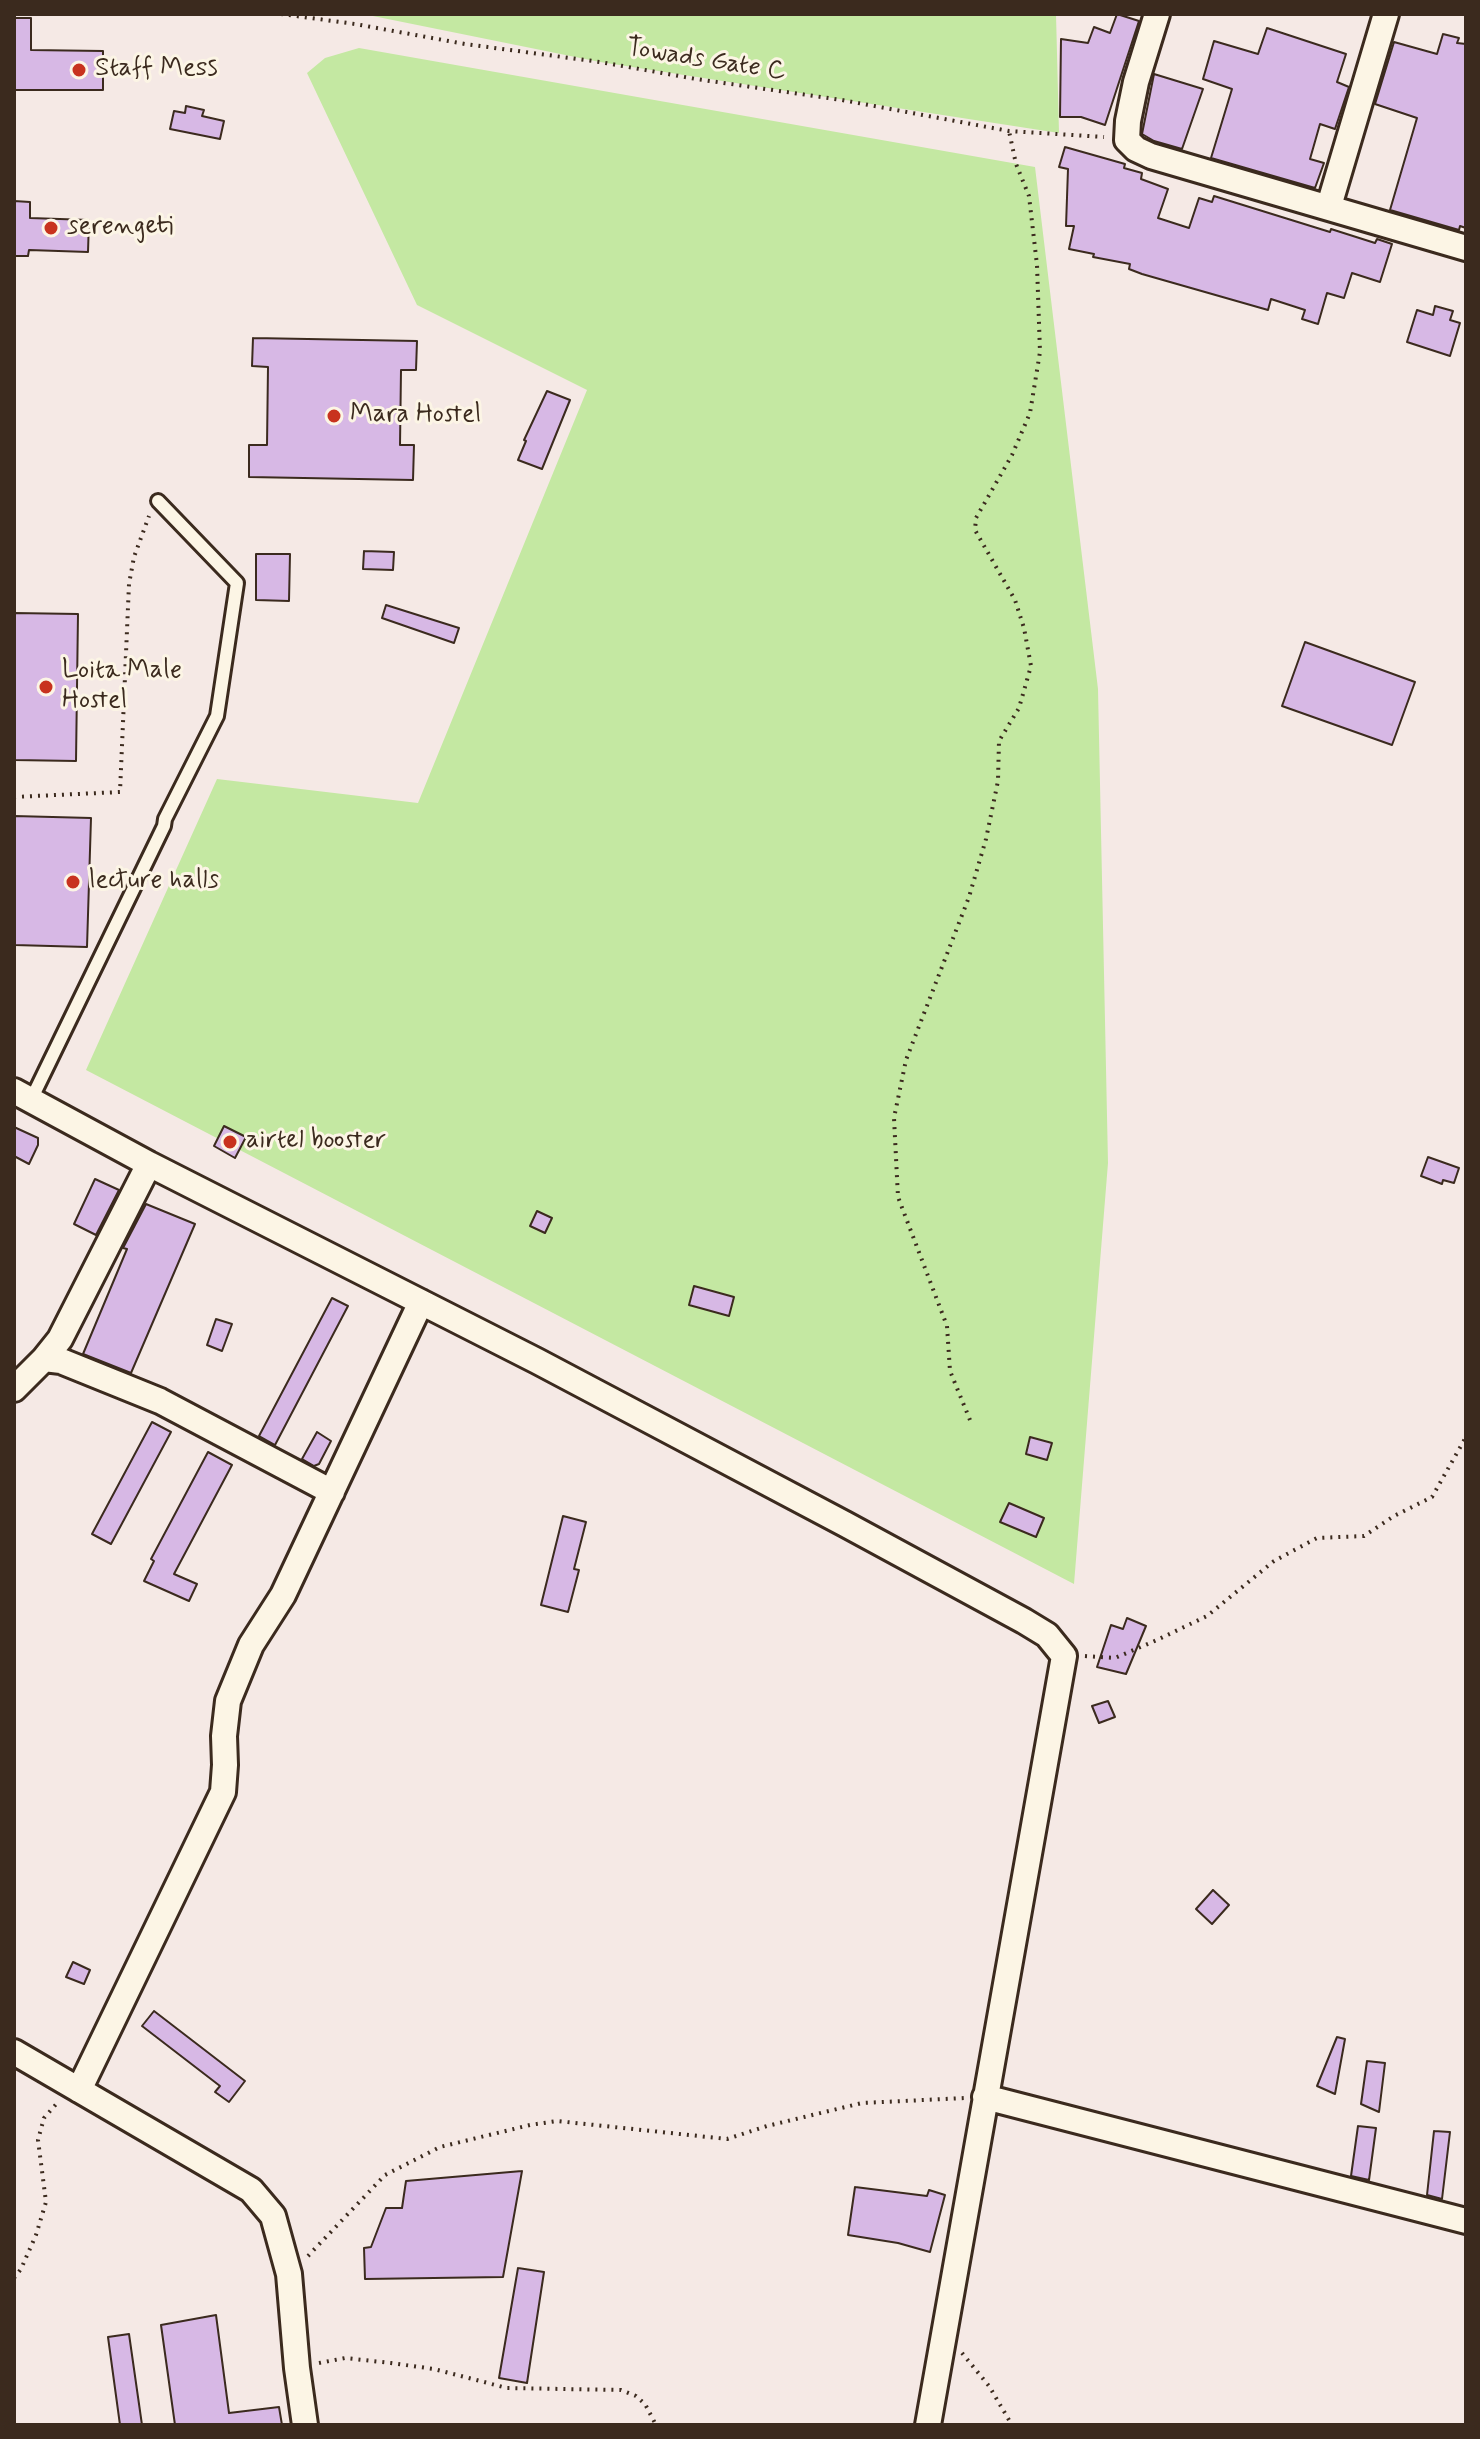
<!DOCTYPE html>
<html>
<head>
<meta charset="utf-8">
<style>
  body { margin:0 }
  #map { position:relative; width:1480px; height:2439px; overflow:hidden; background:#f5e9e5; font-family:Mynerve,sans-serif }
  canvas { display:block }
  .frame { position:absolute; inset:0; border:16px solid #3b2a1e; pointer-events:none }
</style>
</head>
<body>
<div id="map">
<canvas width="1480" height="2439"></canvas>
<div class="frame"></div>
</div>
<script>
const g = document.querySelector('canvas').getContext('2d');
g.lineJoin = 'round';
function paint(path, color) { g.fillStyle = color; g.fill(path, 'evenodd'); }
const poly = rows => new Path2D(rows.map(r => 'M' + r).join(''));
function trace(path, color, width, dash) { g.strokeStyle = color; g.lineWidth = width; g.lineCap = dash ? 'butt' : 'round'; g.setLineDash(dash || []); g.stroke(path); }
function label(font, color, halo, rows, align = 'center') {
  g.font = font + ' Mynerve,sans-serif'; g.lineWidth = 6; g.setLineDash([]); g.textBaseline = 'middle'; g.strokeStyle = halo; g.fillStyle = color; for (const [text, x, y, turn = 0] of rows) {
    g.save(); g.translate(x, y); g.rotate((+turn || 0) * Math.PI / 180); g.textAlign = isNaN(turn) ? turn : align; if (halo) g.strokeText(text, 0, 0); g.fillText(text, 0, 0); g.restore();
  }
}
paint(poly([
  [363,14,1056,14,1059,133,600,62],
  [359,48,1035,167,1098,689,1108,1163,1074,1584,86,1070,217,779,418,803,587,390,417,305,307,73,325,58]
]), '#c4e8a2');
const building = poly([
  [1117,14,1139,21,1105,125,1081,117,1060,117,1061,39,1088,43,1094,27,1110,33,1117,14],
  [14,18,31,18,31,50,103,51,103,90,14,90,14,18],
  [1267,28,1346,54,1337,82,1349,87,1335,129,1320,124,1310,159,1324,163,1315,188,1211,158,1232,89,1203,79,1214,41,1258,54,1267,28],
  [1443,34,1459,38,1457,43,1466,44,1466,228,1460,226,1459,230,1390,210,1417,118,1375,104,1394,42,1437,54,1443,34],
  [1154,74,1203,89,1182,149,1154,141,1142,134,1154,74],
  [186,106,204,110,202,116,224,121,220,139,170,129,174,111,185,113,186,106],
  [1065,147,1125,164,1124,168,1142,173,1141,179,1168,189,1158,218,1189,228,1199,198,1212,202,1214,196,1330,232,1331,229,1375,243,1377,239,1392,244,1380,282,1352,273,1344,298,1327,293,1318,324,1302,319,1305,310,1271,299,1268,310,1142,274,1129,269,1130,264,1093,257,1094,254,1069,249,1074,226,1066,226,1068,169,1059,167,1065,147],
  [14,201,30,202,30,218,89,220,88,252,29,250,28,256,14,256,14,201],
  [1435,306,1453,311,1450,320,1460,323,1450,356,1407,342,1417,310,1433,315,1435,306],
  [253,338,417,341,416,370,401,370,400,445,414,445,413,480,249,477,249,445,267,445,268,367,252,366,253,338],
  [547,391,570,400,542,469,518,460,526,441,524,440,547,391],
  [364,551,394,552,393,570,363,569,364,551],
  [256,554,290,554,289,601,256,600,256,554],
  [386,605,459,628,454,643,382,618,386,605],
  [14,613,78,614,76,761,14,760,14,613],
  [1305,642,1415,682,1392,745,1282,706,1305,642],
  [14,816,91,818,87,947,14,945,14,816],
  [224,1126,246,1137,235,1158,214,1146,224,1126],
  [14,1127,38,1138,38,1145,29,1164,14,1156,14,1127],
  [1428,1157,1459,1168,1454,1183,1443,1180,1442,1184,1421,1176,1428,1157],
  [95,1179,119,1190,96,1235,74,1224,95,1179],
  [146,1204,195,1224,131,1373,83,1354,127,1249,123,1248,146,1204],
  [537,1211,552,1218,545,1233,530,1226,537,1211],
  [694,1286,734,1297,729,1316,689,1305,694,1286],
  [332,1298,348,1306,275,1445,259,1436,332,1298],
  [216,1319,232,1324,222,1351,207,1345,216,1319],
  [152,1422,171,1432,111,1544,92,1534,152,1422],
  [317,1432,331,1441,319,1464,314,1466,302,1459,317,1432],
  [1030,1437,1052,1443,1047,1460,1026,1454,1030,1437],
  [208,1452,232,1465,174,1574,197,1584,189,1601,144,1581,154,1561,151,1559,208,1452],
  [1009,1503,1044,1518,1036,1537,1000,1522,1009,1503],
  [563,1516,586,1522,574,1569,579,1570,568,1612,541,1605,563,1516],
  [1127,1618,1146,1626,1126,1674,1097,1667,1111,1625,1123,1629,1127,1618],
  [1108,1701,1115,1717,1099,1723,1092,1706,1108,1701],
  [1213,1890,1229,1905,1212,1924,1196,1909,1213,1890],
  [73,1962,90,1970,84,1984,66,1977,73,1962],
  [154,2011,245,2081,229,2102,215,2092,220,2086,142,2026,154,2011],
  [1337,2037,1345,2039,1335,2094,1317,2086,1337,2037],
  [1367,2061,1385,2063,1379,2112,1361,2104,1367,2061],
  [1358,2126,1376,2128,1369,2180,1351,2176,1358,2126],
  [1434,2131,1450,2132,1442,2199,1427,2195,1434,2131],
  [522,2171,503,2277,365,2279,364,2248,371,2247,386,2208,402,2208,406,2181,522,2171],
  [855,2187,927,2196,929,2190,945,2195,930,2252,898,2243,848,2235,855,2187],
  [518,2268,544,2272,527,2383,499,2378,518,2268],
  [216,2315,229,2413,279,2407,282,2425,175,2425,161,2325,216,2315],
  [129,2334,142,2425,120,2425,108,2337,129,2334]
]);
paint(building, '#d7b8e5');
trace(building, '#3b2a1e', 2);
const lane = poly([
  [31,1100,164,826,165,819,217,716,237,583,158,501]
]);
const street = poly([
  [1157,14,1136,82,1128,121,1127,140,1136,149,1151,156,1466,248],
  [1329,206,1386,14],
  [14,1091,149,1164,537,1361,845,1524,1024,1621,1047,1635,1064,1656,928,2425],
  [44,1359,61,1361,160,1401,332,1492],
  [14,1389,44,1359,60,1339,149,1164],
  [14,2052,251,2190,273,2216,289,2274,297,2368,305,2425],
  [79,2090,223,1792,225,1765,224,1736,228,1701,251,1645,283,1595,421,1302],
  [985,2097,1466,2221]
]);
trace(lane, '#3b2a1e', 18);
trace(street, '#3b2a1e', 30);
trace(poly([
  [281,14,355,24,465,44,600,62,696,79,842,100,1009,131,1104,137],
  [14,797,120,792,129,584,134,557,149,516],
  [970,1420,950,1371,947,1326,898,1197,894,1118,906,1060,969,897,986,839,998,781,999,741,1019,708,1031,666,1024,628,1015,600,975,530,976,518,1012,455,1030,413,1040,352,1037,265,1029,196,1016,164,1009,131],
  [1085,1656,1115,1658,1157,1640,1207,1616,1274,1561,1317,1538,1364,1536,1394,1516,1432,1497,1466,1437],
  [308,2256,385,2175,440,2147,530,2125,557,2121,727,2139,767,2126,862,2103,965,2098],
  [14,2278,21,2269,36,2235,46,2202,38,2140,44,2118,58,2102],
  [962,2353,989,2386,1012,2425],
  [319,2363,345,2358,391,2363,434,2369,507,2388,621,2390,636,2396,645,2404,656,2425]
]), '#3b2a1e', 4, [2, 6]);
trace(lane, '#fcf5e5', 12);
trace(street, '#fcf5e5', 24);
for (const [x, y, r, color] of [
  [79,70,8,"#c8321e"],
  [51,228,8,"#c8321e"],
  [334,416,8,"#c8321e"],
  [46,687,8,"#c8321e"],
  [73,882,8,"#c8321e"],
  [230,1142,8,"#c8321e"]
]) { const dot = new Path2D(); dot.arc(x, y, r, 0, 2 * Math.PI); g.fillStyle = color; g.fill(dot); trace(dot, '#fcf5e5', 3); }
label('26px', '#3b2a1e', '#fcf5e5', [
  ["Towads Gate C",706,61,9]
]);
label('26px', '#3b2a1e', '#fcf5e5', [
  ["Staff Mess",95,70],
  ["serengeti",67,228],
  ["Mara Hostel",350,416],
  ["Loita Male",62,672],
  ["Hostel",62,702],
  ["lecture halls",89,882],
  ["airtel booster",246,1142]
], 'left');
</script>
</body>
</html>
